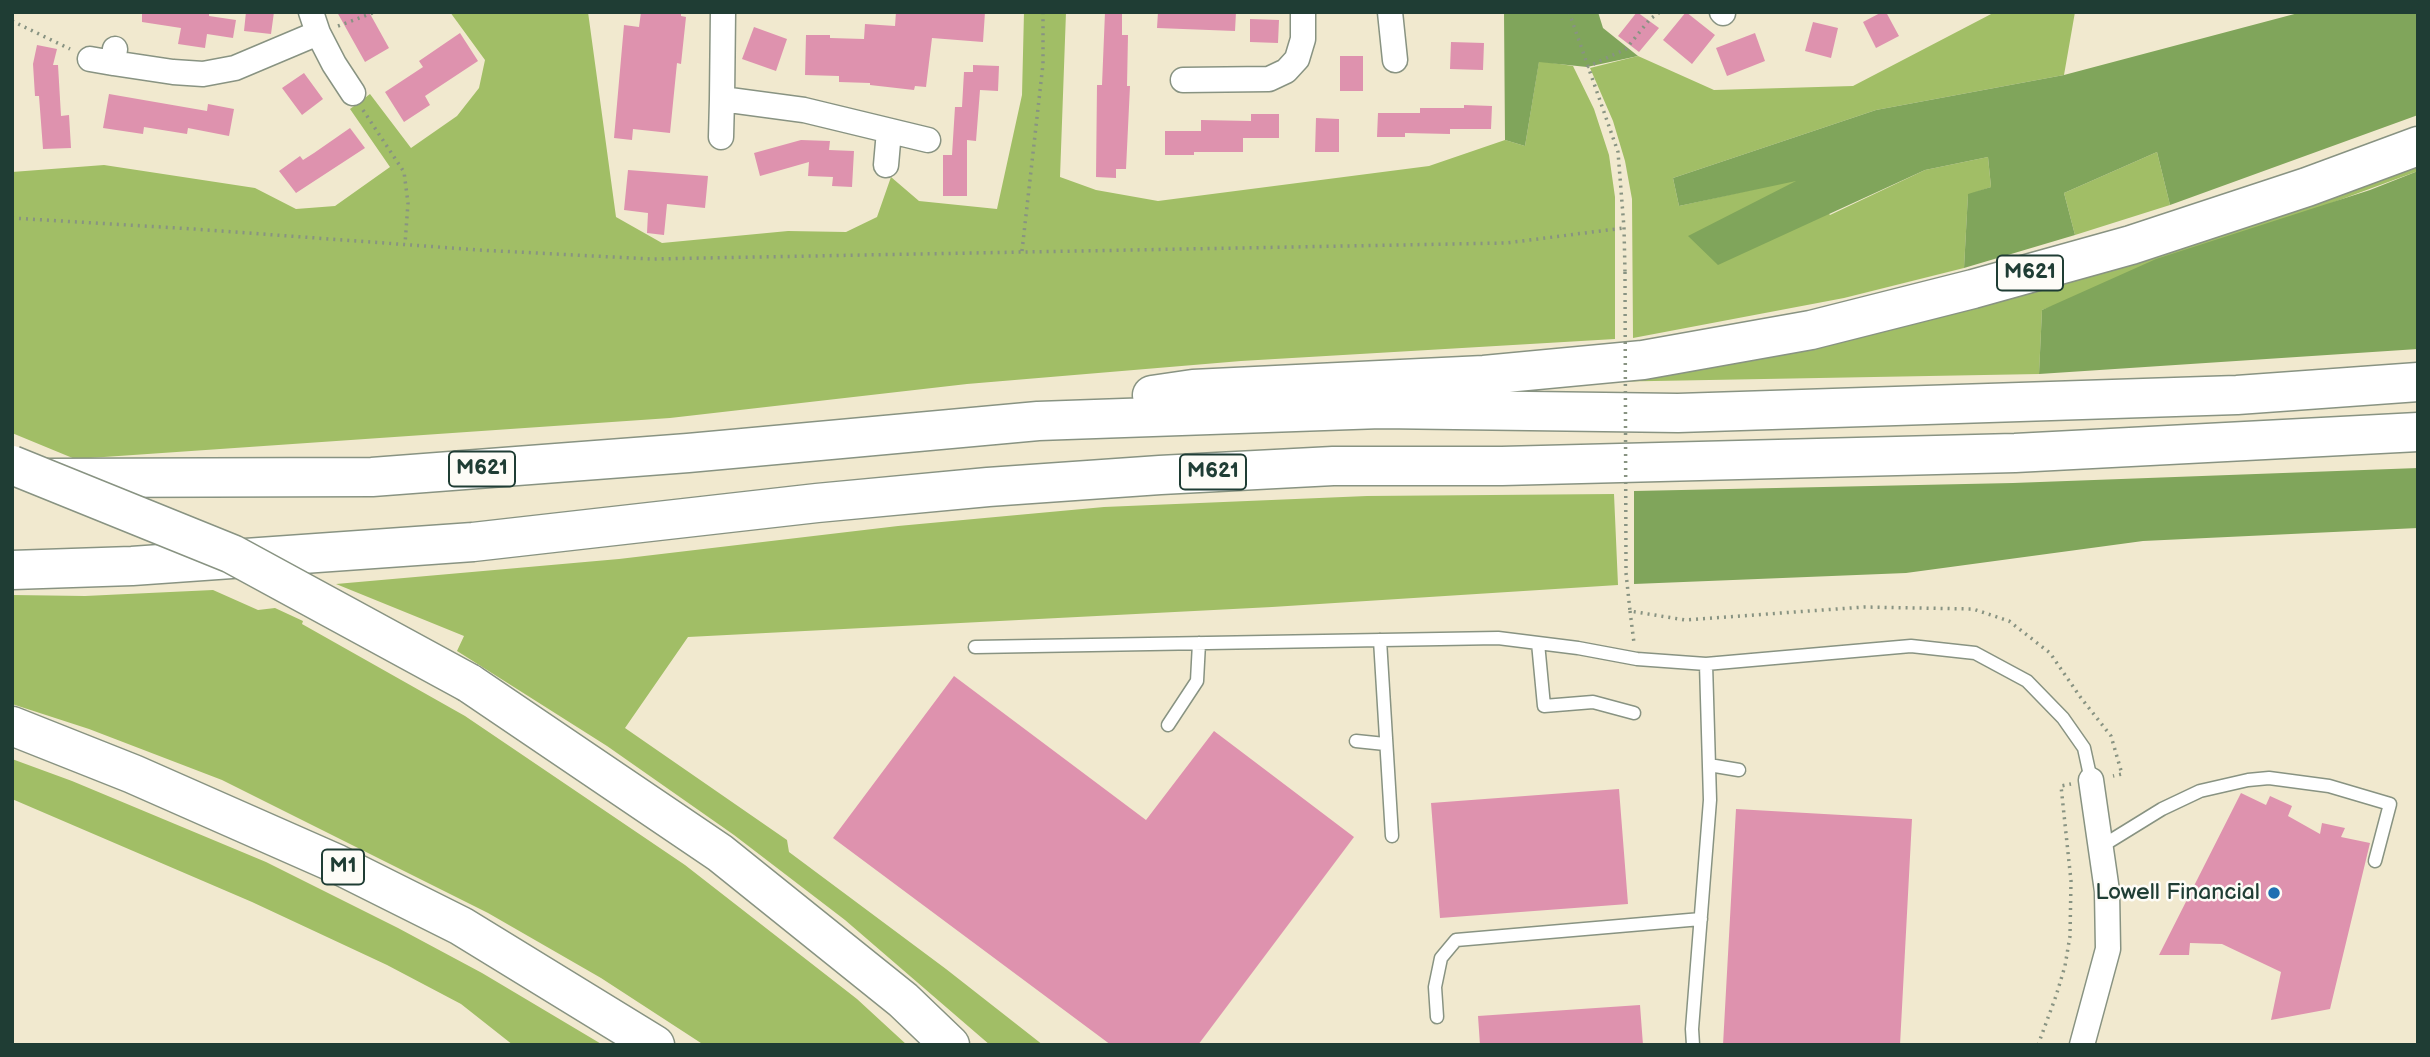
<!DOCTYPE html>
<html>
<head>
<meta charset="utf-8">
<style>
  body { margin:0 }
  #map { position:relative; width:2430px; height:1057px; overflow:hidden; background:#f1e9cf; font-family:"Balsamiq Sans",sans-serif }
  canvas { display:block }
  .frame { position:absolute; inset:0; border:14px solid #1f3d34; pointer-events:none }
</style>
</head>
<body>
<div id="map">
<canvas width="2430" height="1057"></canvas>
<div class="frame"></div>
</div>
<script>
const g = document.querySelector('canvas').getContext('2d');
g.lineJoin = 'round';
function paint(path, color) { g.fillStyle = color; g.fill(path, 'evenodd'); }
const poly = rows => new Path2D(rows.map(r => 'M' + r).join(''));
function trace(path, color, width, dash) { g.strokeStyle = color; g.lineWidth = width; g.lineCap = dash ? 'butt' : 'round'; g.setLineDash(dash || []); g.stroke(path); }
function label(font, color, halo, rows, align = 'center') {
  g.font = font + ' "Balsamiq Sans",sans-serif'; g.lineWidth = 5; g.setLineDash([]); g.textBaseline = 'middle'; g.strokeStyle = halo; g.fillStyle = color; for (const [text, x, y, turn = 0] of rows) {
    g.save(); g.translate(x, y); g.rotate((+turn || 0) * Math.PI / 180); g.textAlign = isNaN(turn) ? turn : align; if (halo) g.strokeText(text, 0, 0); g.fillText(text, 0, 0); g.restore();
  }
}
paint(poly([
  [450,12,588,12,616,217,662,243,788,231,846,232,877,217,891,177,919,201,997,209,1022,95,1024,12,1066,12,1060,177,1096,190,1158,201,1429,166,1505,140,1525,146,1539,61,1573,66,1594,109,1609,155,1615,197,1615,339,1241,361,967,384,670,418,75,459,12,433,12,172,104,165,255,188,296,209,335,206,390,167,350,109,370,94,411,148,457,116,479,88,485,60],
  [1995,12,2075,12,2064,75,1876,110,1673,178,1679,206,1800,179,1830,215,1925,170,1988,157,1991,187,1968,195,1964,268,1844,298,1633,338,1632,199,1625,161,1613,121,1590,68,1638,56,1714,90,1853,86],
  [2418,151,2418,171,2042,310,2039,374,1599,382],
  [2157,152,2170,205,2075,235,2064,193],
  [1614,494,1618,585,1272,607,688,637,625,728,787,840,789,852,946,969,1043,1045,990,1045,845,920,734,835,607,746,457,651,464,636,336,584,619,559,898,526,1104,507,1367,496],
  [213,590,258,610,275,608,303,621,302,624,465,716,685,865,857,999,907,1045,704,1045,601,978,488,913,222,780,89,729,12,704,12,595,85,596],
  [12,759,72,781,266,862,398,928,482,973,603,1045,572,1045,570,1043,566,1045,513,1045,461,1004,387,965,252,902,12,799]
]), '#a1be66');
paint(poly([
  [1504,12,1598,12,1603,28,1638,56,1587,67,1539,62,1525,146,1505,140],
  [2302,12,2418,12,2418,115,2170,205,2157,152,2064,193,2075,235,1964,268,1968,194,1991,187,1988,157,1925,170,1718,265,1688,236,1796,181,1679,206,1673,178,1876,110,2064,75],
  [2418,171,2418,349,2039,374,2042,310,2156,259,2370,190],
  [2418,468,2418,528,2143,541,1906,573,1634,584,1634,491,2013,483]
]), '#80a55b');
paint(poly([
  [142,12,209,12,209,16,236,20,233,38,207,34,205,48,178,44,181,28,142,22],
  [246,12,274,12,271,34,244,31],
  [337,12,369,12,389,48,365,62],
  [641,12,681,12,681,16,686,17,681,64,677,63,670,133,633,129,632,140,614,138,624,25,639,27],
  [896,12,985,12,983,42,932,38,926,87,915,86,914,90,870,85,870,83,839,82,839,76,805,75,806,35,830,35,830,38,864,39,865,24,895,26],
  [1105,12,1122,12,1122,35,1128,35,1127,86,1130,86,1126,169,1116,169,1116,178,1096,177,1097,85,1102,85],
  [1158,12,1236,12,1235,31,1157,28],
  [1637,12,1659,28,1639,52,1618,36],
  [1686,12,1715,35,1692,64,1663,40],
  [1882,12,1886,12,1899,36,1876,48,1863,22],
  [1250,19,1279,20,1278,43,1250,42],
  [1813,22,1838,28,1831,58,1805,51],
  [754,27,787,39,776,71,742,59],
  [460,33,478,61,425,96,430,105,404,122,385,92,423,67,419,61],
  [1755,33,1765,61,1727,76,1716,48],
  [1451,42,1484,43,1483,70,1450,69],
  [37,45,57,49,53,65,58,65,61,116,69,115,71,148,43,149,39,96,35,96,33,64],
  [1340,56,1363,56,1363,91,1340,91],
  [973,65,999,66,998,91,980,90,976,141,967,140,967,196,943,196,943,155,952,155,955,107,962,107,964,72,973,72],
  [304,73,323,99,302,115,282,88],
  [109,94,207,111,208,104,234,109,229,136,188,128,187,134,144,127,143,134,103,128],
  [1464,105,1492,106,1491,129,1450,129,1450,134,1405,133,1405,137,1377,137,1378,113,1420,113,1420,108,1464,108],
  [1251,114,1279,114,1279,138,1243,138,1243,152,1194,152,1194,155,1165,155,1165,131,1201,131,1201,120,1251,121],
  [1316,118,1339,119,1339,152,1315,152],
  [350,128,365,148,296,193,279,171,300,156,303,160,314,153],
  [801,140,830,141,829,150,854,151,852,187,832,186,833,177,808,176,809,162,760,176,754,153],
  [628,170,708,176,705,208,667,204,664,235,647,233,648,213,624,210],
  [954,676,1146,820,1214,731,1354,837,1198,1045,1111,1045,833,838],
  [1619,789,1628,904,1440,918,1431,803],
  [2241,793,2266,805,2270,796,2292,806,2288,816,2320,834,2322,823,2345,828,2341,837,2370,843,2330,1009,2271,1020,2281,972,2222,944,2190,943,2189,955,2159,955],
  [1736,809,1912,819,1900,1045,1723,1045],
  [1640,1005,1643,1045,1480,1045,1478,1016]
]), '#de92ae');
const lane = poly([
  [1380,640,1392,836],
  [1538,643,1544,706,1593,702,1634,713],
  [975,647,1498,638,1578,648,1637,659,1706,664,1911,646,1975,653,2027,681,2063,718,2084,748,2091,780],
  [1168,725,1197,681,1199,643],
  [1356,741,1385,744],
  [1709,765,1739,770],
  [2102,846,2162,809,2200,791,2248,780,2269,778,2329,786,2390,804,2375,861],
  [1437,1017,1435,987,1441,958,1456,940,1701,919],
  [1693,1045,1692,1029,1710,800,1706,664]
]);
const street = poly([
  [311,12,318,33,334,64,353,93],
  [723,12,722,99,804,110,928,140],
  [1390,12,1395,60],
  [1722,12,1723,13],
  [90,59,113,63,115,49],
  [113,63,173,72,203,74,235,68,318,33],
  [1183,80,1269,79,1286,71,1297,59,1303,39,1303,12],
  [721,137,722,99],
  [886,165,889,131],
  [2082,1045,2108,949,2107,891,2091,780]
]);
const highway = poly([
  [1152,395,1193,389,1484,375,1643,360,1811,330,1973,289,2131,245,2307,187,2418,146],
  [46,478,372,477,688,453,1038,421,1381,409,1678,413,2237,395,2418,382],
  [12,570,132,566,473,542,817,503,988,487,1160,475,1333,466,1502,466,2015,453,2418,432],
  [469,683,720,853,903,1000,950,1045],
  [12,726,133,774,337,864,461,926,655,1045]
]);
trace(lane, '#889382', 15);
trace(street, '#889382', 27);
trace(highway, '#889382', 41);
trace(poly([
  [1569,12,1618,152,1624,228,1625,272],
  [12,21,70,49],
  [338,26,375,12],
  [1587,67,1626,49,1650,19,1660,12],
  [363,110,404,172,408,203,405,244],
  [12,218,194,229,479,250,651,259,1506,243,1624,228],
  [1022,251,1043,64,1043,12],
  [1626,573,1630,611,1685,620,1864,607,1973,609,2009,621,2050,653,2081,698,2111,736,2122,774,2113,776],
  [1630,611,1634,643],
  [2038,1045,2056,996,2065,966,2070,936,2071,881,2061,786,2071,784]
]), '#889382', 3.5, [2, 5]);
trace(lane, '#fff', 12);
trace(street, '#fff', 24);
trace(highway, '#fff', 38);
const highwayBridge = poly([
  [12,465,232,554,469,683]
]);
trace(highwayBridge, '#889382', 41, []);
trace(poly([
  [1625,272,1626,573]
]), '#889382', 3.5, [2, 5]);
trace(highwayBridge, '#fff', 38);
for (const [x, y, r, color] of [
  [2274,893,7,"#1f6fb2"]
]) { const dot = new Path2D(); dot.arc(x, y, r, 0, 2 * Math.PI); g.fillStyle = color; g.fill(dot); trace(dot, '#fdfcf7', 2.5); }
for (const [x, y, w] of [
  [2030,273,66],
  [482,469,66],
  [1213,472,66],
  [343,867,42]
]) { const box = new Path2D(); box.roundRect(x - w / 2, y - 17.5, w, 35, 5); g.fillStyle = '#fdfcf7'; g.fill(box); trace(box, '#1f3d34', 2); }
label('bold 21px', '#1f3d34', null, [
  ["M621",2030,273],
  ["M621",482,469],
  ["M621",1213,472],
  ["M1",343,867]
]);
label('23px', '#1f3d34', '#fdfcf7', [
  ["Lowell Financial",2260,893]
], 'right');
</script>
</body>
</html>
